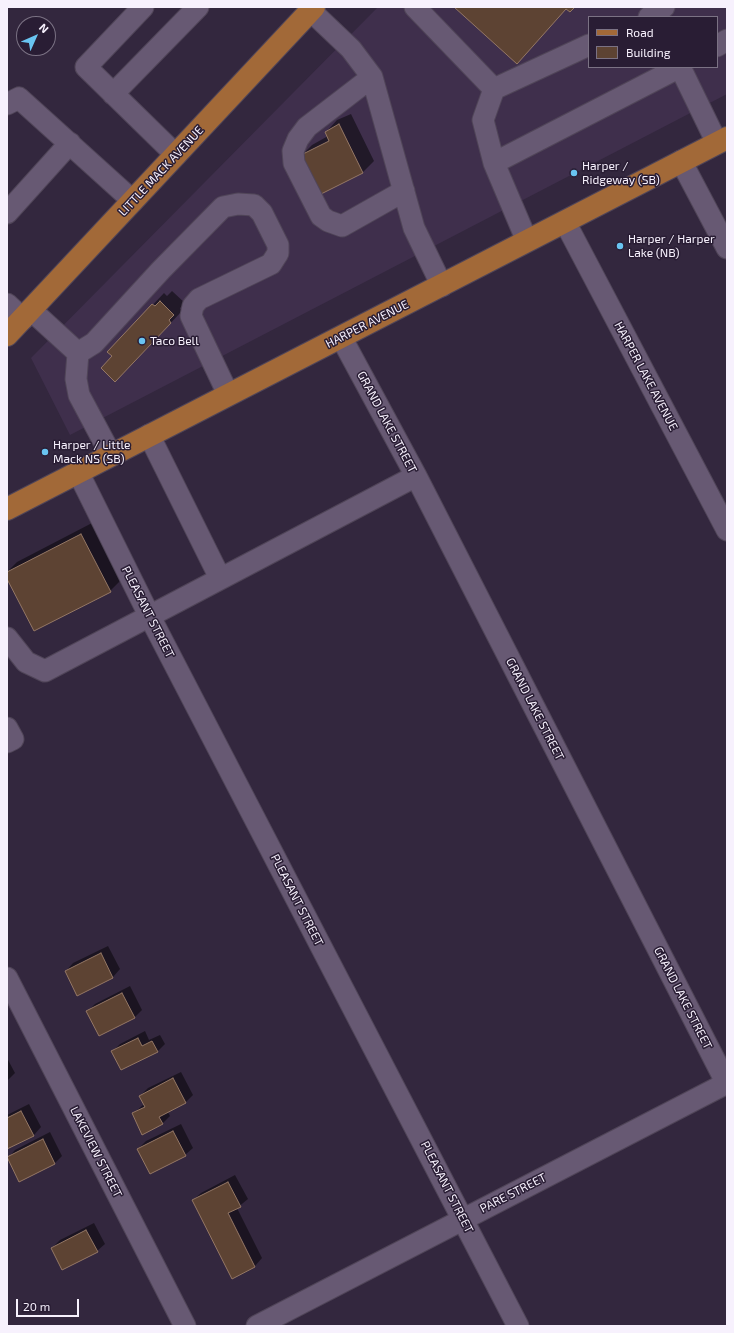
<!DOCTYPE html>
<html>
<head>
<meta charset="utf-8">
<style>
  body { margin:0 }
  #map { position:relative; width:734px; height:1333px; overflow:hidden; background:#33273e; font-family:"Exo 2",sans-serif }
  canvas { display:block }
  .frame { position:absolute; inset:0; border:8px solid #f7f1fd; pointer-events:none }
  .legend { position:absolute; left:588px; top:16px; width:130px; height:52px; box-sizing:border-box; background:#291d34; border:1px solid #7b7284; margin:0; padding:5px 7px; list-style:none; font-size:12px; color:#f7f1fd }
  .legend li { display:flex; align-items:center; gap:8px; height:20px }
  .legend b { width:20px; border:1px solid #7b7284 }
  .north { position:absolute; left:16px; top:16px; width:40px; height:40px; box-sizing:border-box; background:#291d34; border:1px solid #7b7284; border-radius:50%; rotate:45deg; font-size:11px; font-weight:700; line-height:16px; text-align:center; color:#f7f1fd }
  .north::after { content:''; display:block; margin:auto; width:14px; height:18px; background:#69c4f1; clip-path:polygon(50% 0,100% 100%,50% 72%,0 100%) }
  .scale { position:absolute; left:16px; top:1299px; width:63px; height:18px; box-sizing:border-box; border:2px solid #f7f1fd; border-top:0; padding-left:5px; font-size:12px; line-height:14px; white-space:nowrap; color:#f7f1fd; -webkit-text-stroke:3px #291d34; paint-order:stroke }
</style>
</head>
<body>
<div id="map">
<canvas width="734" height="1333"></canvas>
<div class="frame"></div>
<ul class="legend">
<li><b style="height:5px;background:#a26938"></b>Road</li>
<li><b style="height:11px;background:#5d4333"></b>Building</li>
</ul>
<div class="north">N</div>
<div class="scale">20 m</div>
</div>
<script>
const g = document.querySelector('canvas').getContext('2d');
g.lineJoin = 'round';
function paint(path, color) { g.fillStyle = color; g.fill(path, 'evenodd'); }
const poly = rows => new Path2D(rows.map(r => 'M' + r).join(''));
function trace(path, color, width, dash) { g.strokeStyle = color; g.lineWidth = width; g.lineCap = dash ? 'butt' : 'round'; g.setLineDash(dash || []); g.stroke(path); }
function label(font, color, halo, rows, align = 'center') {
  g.font = font + ' "Exo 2",sans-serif'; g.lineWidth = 3; g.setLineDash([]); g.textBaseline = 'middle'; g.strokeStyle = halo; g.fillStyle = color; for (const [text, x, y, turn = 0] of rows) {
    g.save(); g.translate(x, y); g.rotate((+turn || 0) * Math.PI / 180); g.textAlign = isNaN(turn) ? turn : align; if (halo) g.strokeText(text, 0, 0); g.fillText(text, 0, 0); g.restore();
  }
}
paint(poly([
  [378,7,727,7,727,94,70,435,31,358],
  [589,17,717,17,717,67,589,67]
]), '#3f2f4c');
paint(poly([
  [351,114,374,161,363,172,319,194,301,156,312,145,328,136,326,132,337,120],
  [172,291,185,303,180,308,182,311,127,369,108,352,164,293,167,296],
  [92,523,121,580,110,591,7,576,7,572,17,562],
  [108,946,120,969,113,977,78,995,66,971,73,963],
  [130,986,142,1010,134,1018,87,1012,95,1004],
  [145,1031,149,1040,160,1035,165,1044,157,1052,113,1051,120,1044],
  [7,1058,15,1073,7,1081],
  [181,1072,193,1095,185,1103,168,1112,170,1116,162,1124,133,1114,144,1104,140,1096,148,1088],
  [29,1104,41,1127,34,1135,7,1148,7,1115],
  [181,1124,193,1148,185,1155,138,1149,146,1141],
  [50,1132,62,1156,55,1163,8,1158,15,1150],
  [235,1175,248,1199,237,1208,262,1258,255,1266,233,1277,193,1200,201,1193],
  [94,1223,105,1244,97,1251,52,1248,60,1240]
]), '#0007');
const building = poly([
  [454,7,575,7,570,12,566,9,517,64,454,7],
  [339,124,363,173,319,195,299,156,329,141,325,132,339,124],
  [160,301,174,315,169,320,171,323,115,382,101,368,112,356,107,352,152,304,155,306,160,301],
  [81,534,111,592,34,631,7,579,7,572,81,534],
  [101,953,113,978,77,996,65,971,101,953],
  [122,993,135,1018,99,1036,86,1011,122,993],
  [138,1038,142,1046,152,1041,158,1052,121,1070,111,1051,138,1038],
  [173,1078,186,1103,159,1117,163,1124,142,1135,132,1113,145,1107,139,1096,173,1078],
  [21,1111,34,1136,7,1149,7,1118,21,1111],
  [173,1131,186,1156,150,1174,137,1149,173,1131],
  [43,1139,55,1164,19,1182,7,1157,43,1139],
  [228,1182,241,1207,228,1213,255,1267,232,1279,192,1200,228,1182],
  [86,1230,98,1252,62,1270,51,1248,86,1230]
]);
paint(building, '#5d4333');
trace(building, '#947765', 1);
const minor = poly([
  [143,7,86,67,176,155],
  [415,7,494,89,483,120,494,163,527,241],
  [311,11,351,49,372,77,414,228,442,286],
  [649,17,664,7],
  [717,46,727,40],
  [680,67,717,143],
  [372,77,307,127,298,139,293,151,294,163,321,216,328,221,342,226,404,191],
  [494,89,589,45],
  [113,94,198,7],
  [7,104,19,98,133,201],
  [681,161,727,248],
  [494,163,680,67],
  [7,213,70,143],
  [565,222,727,530],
  [7,304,23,319],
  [31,310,78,353],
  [341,337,416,476,727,1084],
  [78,353,94,343,161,270,223,207,238,204,254,205,262,213,278,245,278,253,271,264,199,299,193,306,191,316,228,394],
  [78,353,76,379,79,395,111,455],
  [149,435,220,578],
  [78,472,149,615,518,1326],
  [7,638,26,662,45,671,416,476],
  [7,728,13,739,7,742],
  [7,978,185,1326],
  [257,1326,727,1083]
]);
const major = poly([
  [7,335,314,7],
  [7,509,727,138]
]);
trace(minor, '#504558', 23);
trace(major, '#504558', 24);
trace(minor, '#675973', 21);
trace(major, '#a26938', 22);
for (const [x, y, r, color] of [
  [574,173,4,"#69c4f1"],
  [620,246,4,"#69c4f1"],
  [142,341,4,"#69c4f1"],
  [45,452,4,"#69c4f1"]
]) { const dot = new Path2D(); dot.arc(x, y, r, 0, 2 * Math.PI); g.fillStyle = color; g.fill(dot); trace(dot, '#291d34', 1.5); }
label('12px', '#f7f1fd', '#291d34', [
  ["Harper /",582,166],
  ["Ridgeway (SB)",582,180],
  ["Harper / Harper",628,239],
  ["Lake (NB)",628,253],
  ["Taco Bell",150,341],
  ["Harper / Little",53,445],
  ["Mack NS (SB)",53,459]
], 'left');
label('12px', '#f7f1fd', '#291d34', [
  ["LITTLE MACK AVENUE",161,171,-47],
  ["HARPER AVENUE",367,324,-27],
  ["HARPER LAKE AVENUE",646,376,62],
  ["GRAND LAKE STREET",387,422,62],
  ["PLEASANT STREET",148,612,63],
  ["GRAND LAKE STREET",535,709,63],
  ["PLEASANT STREET",297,900,63],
  ["GRAND LAKE STREET",683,998,63],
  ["LAKEVIEW STREET",96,1152,63],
  ["PLEASANT STREET",447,1187,63],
  ["PARE STREET",513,1193,-27]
]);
</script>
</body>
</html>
